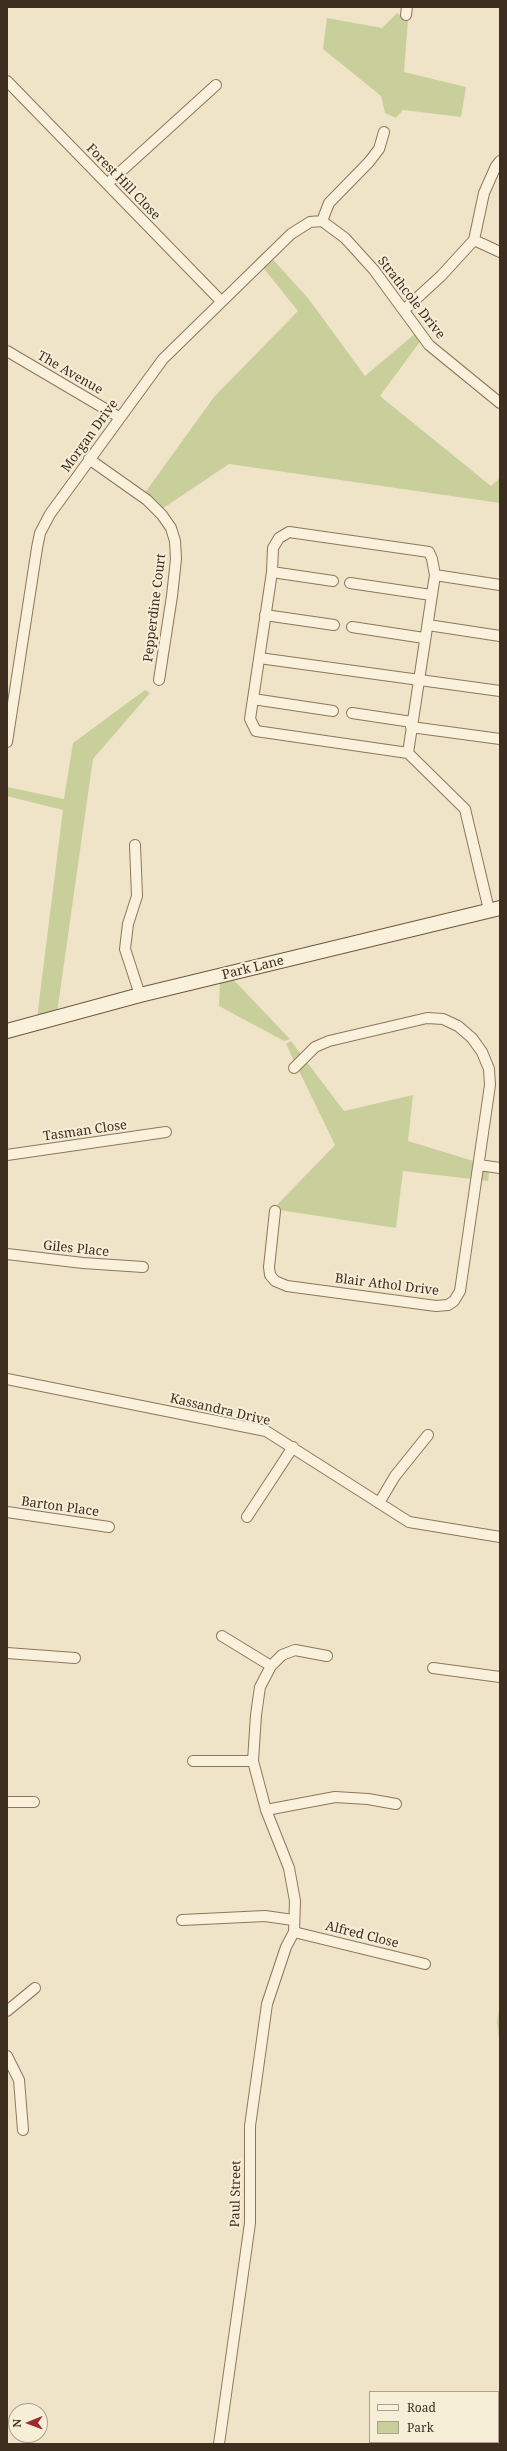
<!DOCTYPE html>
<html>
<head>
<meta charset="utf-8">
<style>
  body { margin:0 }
  #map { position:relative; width:507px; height:2451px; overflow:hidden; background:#f0e4c8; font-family:"Noto Serif",serif }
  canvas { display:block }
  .frame { position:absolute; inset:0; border:8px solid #3d2e20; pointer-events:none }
  .legend { position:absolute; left:369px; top:2391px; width:130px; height:52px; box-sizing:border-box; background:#f7eed8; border:1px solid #ada18e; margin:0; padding:5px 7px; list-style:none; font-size:12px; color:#3d2e20 }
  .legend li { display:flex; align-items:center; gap:8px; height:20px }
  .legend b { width:20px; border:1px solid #ada18e }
  .north { position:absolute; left:8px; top:2403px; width:40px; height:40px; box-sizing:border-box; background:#f7eed8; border:1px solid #ada18e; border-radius:50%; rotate:269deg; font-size:11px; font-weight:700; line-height:16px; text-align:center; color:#3d2e20 }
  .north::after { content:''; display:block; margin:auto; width:14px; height:18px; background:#9e2a2b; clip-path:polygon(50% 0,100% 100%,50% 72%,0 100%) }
</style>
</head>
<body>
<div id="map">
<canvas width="507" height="2451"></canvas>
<div class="frame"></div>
<ul class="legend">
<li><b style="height:5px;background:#faf1dc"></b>Road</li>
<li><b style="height:11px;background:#c9cf9b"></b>Park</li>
</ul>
<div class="north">N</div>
</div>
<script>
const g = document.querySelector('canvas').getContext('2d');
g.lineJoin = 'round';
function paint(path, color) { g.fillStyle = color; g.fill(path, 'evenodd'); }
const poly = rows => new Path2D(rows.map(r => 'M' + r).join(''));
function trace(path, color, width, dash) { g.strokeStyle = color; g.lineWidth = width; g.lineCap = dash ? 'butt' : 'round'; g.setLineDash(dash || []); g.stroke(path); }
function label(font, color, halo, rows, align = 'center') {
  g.font = font + ' "Noto Serif",serif'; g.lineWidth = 4; g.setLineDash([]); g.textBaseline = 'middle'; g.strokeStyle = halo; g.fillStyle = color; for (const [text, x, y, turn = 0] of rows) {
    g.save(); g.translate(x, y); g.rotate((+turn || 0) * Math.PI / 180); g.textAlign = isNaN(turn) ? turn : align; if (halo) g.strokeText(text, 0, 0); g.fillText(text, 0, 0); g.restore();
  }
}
paint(poly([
  [397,13,408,20,404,72,466,87,461,117,403,110,396,118,385,113,381,96,323,49,327,18,382,28],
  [265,251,308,298,365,376,417,332,422,339,380,396,491,486,500,478,500,503,229,464,156,513,139,501,214,397,298,311,256,259],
  [145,690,150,693,93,759,57,1013,37,1018,63,810,7,796,7,787,64,799,73,743],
  [227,973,290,1039,284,1041,219,1006,220,976],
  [291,1041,344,1111,413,1095,408,1141,490,1166,488,1181,403,1171,396,1228,273,1209,335,1145,286,1044],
  [500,2002,500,2045,497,2022]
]), '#c9cf9b');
const street = poly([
  [406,15,407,7],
  [7,81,221,301],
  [107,184,216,85],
  [322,221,345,238,374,270,429,345,500,403],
  [322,221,329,203,369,162,379,149,384,132],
  [474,240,500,252],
  [404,310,441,276,474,240,484,193,496,166,500,161],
  [7,351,119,417],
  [89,459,147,500,162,515,171,528,175,541,176,559,172,596,159,680],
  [272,572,333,581],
  [350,583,431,595],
  [265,615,334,625],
  [428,625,500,636],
  [352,627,424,638],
  [259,658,500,691],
  [253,699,333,711],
  [352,713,412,722],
  [411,727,500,739],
  [7,742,37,548,40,533,50,514,163,359,291,234,310,222,322,221],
  [408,753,256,731,250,719,272,572,273,548,279,538,289,532,429,552,432,559,435,575],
  [135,845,137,896,128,924,125,949,140,995],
  [489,910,465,809,408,753,435,575,500,585],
  [7,1155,166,1132],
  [479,1165,500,1168],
  [275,1211,269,1267,270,1275,275,1281,287,1286,436,1306,448,1305,454,1301,460,1291,490,1085,489,1069,482,1052,472,1038,458,1026,443,1019,427,1018,329,1041,315,1047,294,1068],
  [7,1254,83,1263,143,1267],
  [7,1379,266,1431,409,1522,500,1537],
  [379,1503,395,1476,428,1435],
  [7,1512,109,1527],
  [247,1517,293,1447],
  [222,1636,271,1666],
  [7,1653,75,1658],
  [433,1668,500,1677],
  [193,1761,253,1761],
  [7,1802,34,1802],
  [266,1810,335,1797,368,1799,396,1804],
  [182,1920,265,1916,293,1920],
  [294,1932,425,1964],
  [7,2011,35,1988],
  [7,2056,19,2080,23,2130],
  [219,2444,250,2223,250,2126,267,2004,286,1947,294,1932,295,1901,289,1868,266,1810,253,1761,256,1715,260,1687,271,1666,282,1655,295,1650,327,1656]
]);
const secondary = poly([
  [7,1031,140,995,500,908]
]);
trace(street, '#8d765c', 12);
trace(secondary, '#6f573f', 16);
trace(street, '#faf1dc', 10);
trace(secondary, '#faf1dc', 14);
label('13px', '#3d2e20', '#f7eed8', [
  ["Forest Hill Close",123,182,46],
  ["Strathcole Drive",411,298,52],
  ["The Avenue",70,373,30],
  ["Morgan Drive",90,436,-54],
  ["Pepperdine Court",155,608,-83],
  ["Park Lane",253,968,-14],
  ["Tasman Close",85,1131,-8],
  ["Giles Place",76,1249,6],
  ["Blair Athol Drive",387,1285,7],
  ["Kassandra Drive",220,1410,13],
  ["Barton Place",60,1507,8],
  ["Alfred Close",362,1935,14],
  ["Paul Street",236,2194,-89]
]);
</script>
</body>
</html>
